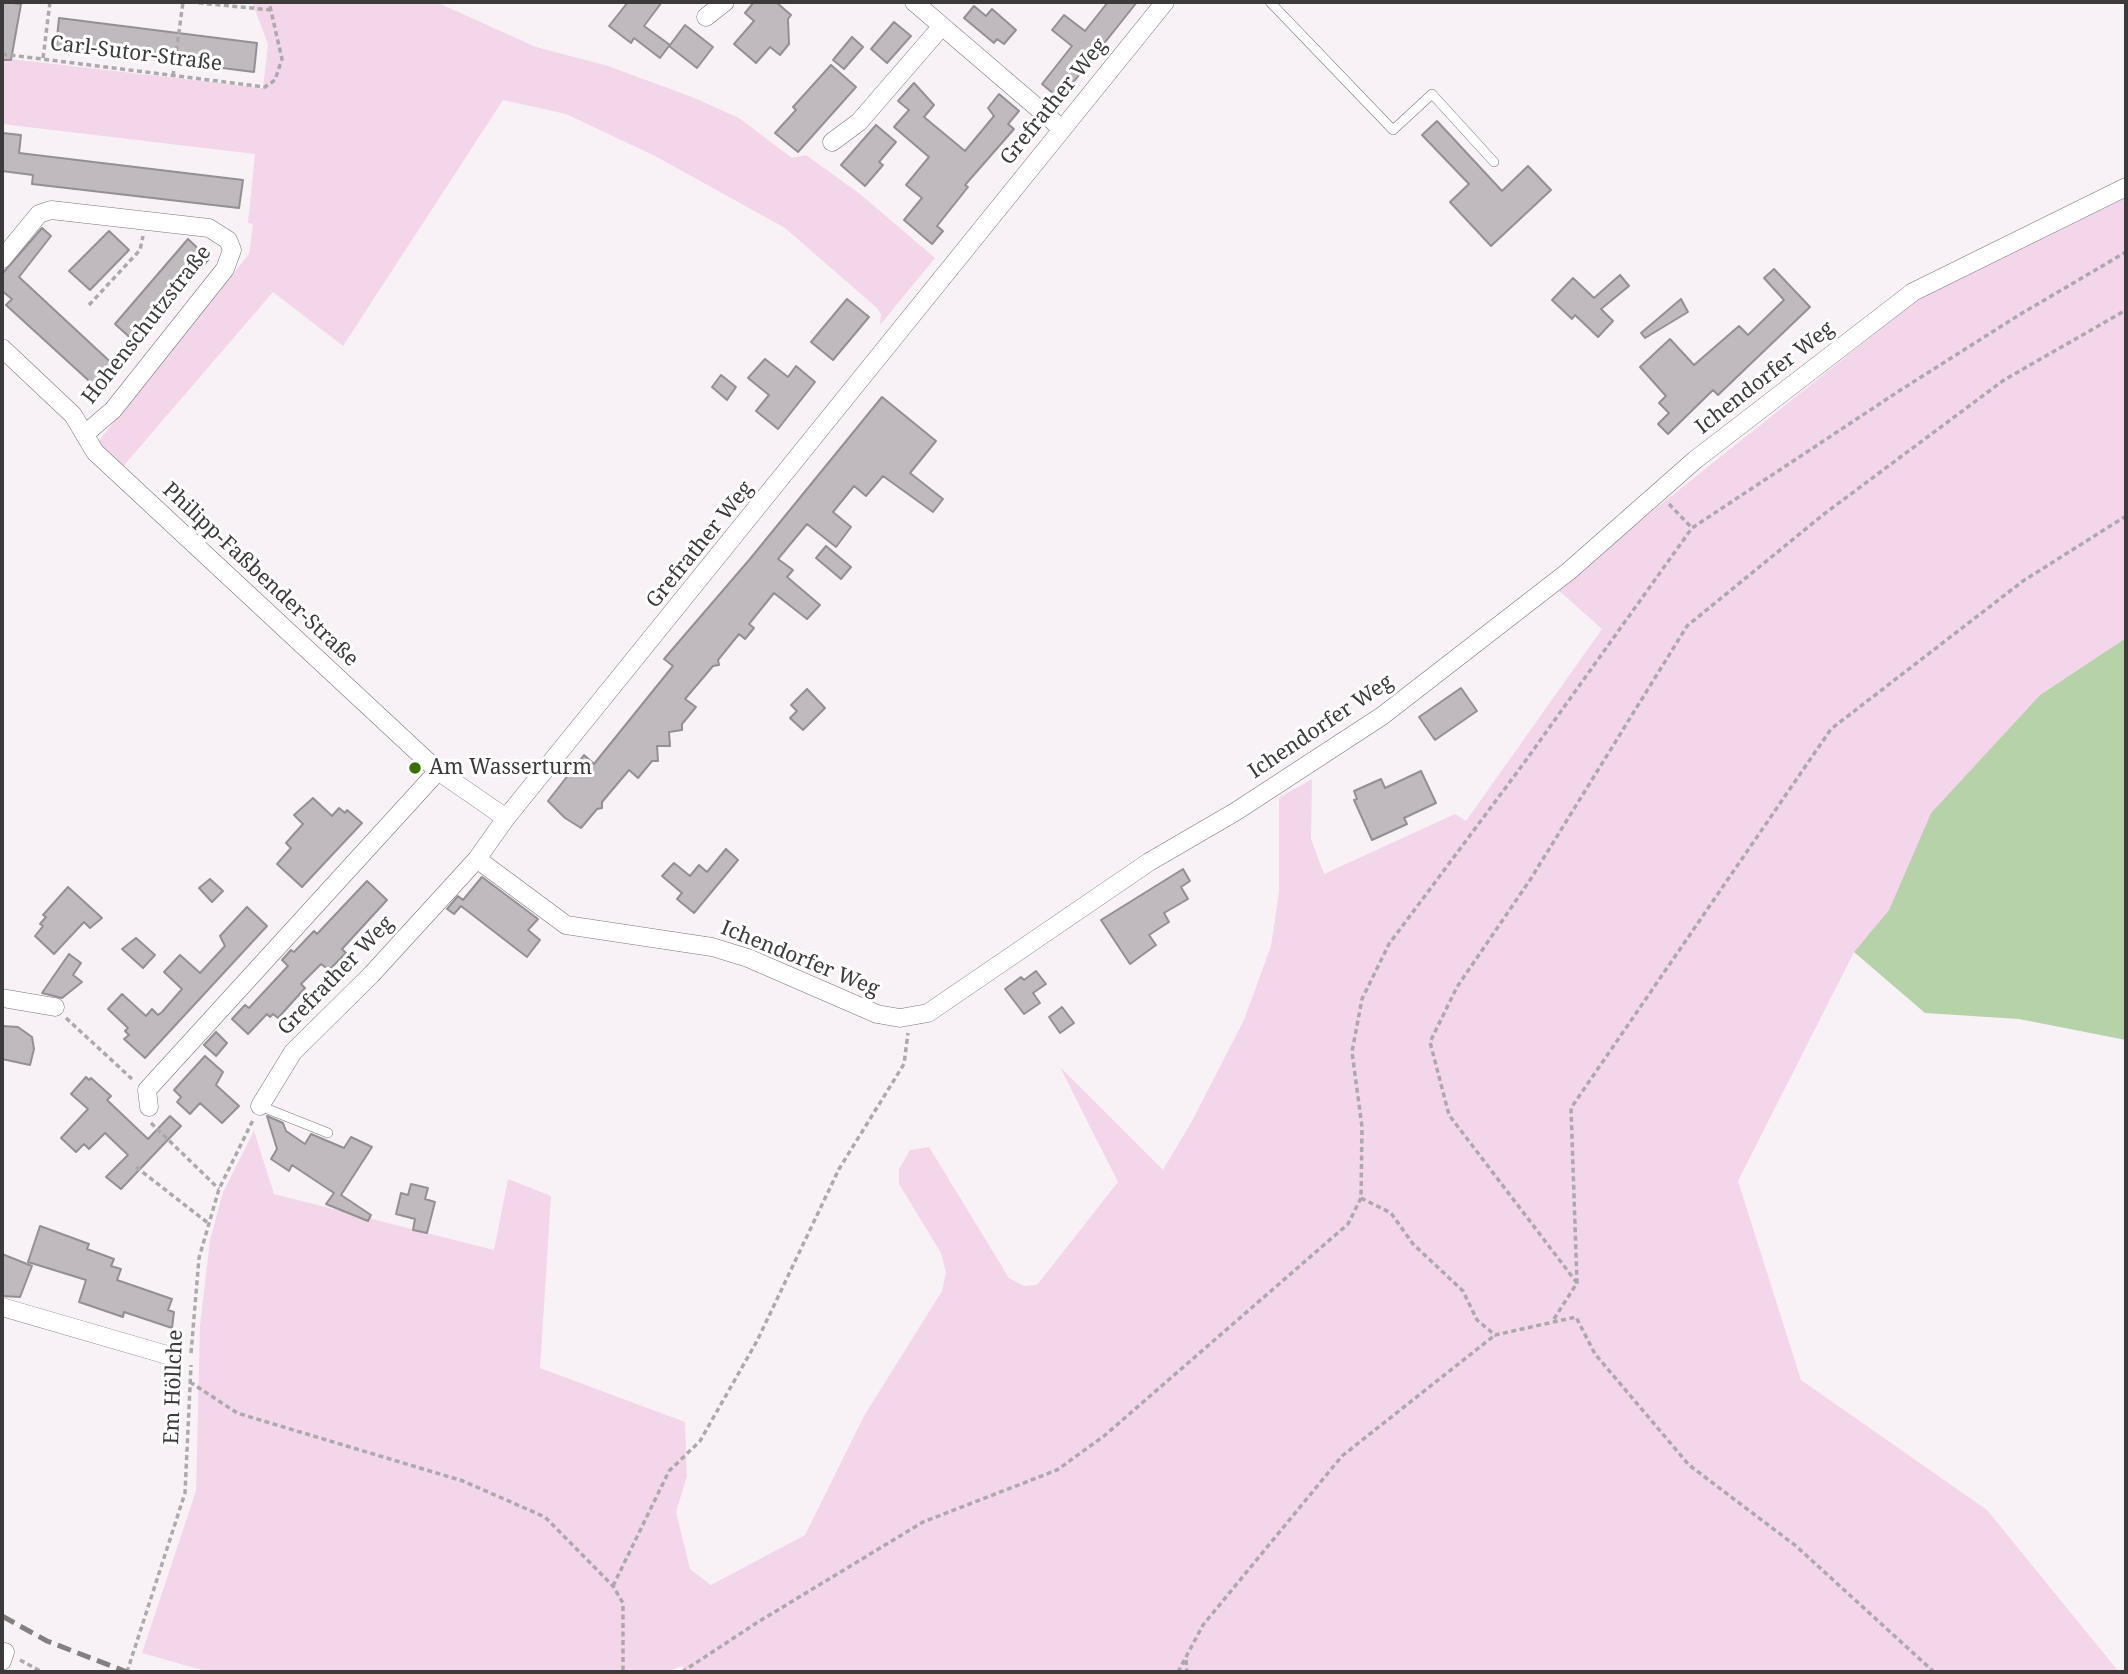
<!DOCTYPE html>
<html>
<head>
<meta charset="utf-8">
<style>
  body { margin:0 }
  #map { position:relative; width:2128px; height:1674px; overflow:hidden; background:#f8f2f6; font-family:"Noto Serif",serif }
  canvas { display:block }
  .frame { position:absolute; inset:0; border:4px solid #3c3a3b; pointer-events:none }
</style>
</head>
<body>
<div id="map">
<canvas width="2128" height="1674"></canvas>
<div class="frame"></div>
</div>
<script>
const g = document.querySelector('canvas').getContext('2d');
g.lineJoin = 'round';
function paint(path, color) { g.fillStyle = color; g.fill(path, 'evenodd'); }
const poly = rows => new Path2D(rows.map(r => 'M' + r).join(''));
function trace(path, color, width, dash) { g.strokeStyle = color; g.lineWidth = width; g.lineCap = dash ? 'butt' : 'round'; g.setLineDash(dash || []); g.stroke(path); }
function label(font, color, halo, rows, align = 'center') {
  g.font = font + ' "Noto Serif",serif'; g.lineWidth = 6; g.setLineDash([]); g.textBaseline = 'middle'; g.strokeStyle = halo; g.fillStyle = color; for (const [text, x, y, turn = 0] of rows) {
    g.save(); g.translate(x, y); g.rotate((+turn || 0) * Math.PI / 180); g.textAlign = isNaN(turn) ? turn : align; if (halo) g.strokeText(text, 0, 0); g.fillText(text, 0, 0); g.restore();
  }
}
paint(poly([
  [252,2,436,2,536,47,608,66,692,97,739,118,792,158,806,155,860,194,935,258,880,325,881,314,877,308,785,228,655,156,566,114,503,100,343,346,273,292,114,477,89,453,249,254,253,224,248,223,255,154,2,124,2,58,263,88,268,44],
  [2126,197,2126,638,2040,695,1931,813,1889,910,1854,952,1738,1181,1801,1380,1987,1510,2119,1672,687,1672,682,1666,666,1672,637,1672,629,1669,628,1672,209,1672,142,1653,196,1491,200,1326,210,1240,223,1192,254,1131,274,1194,494,1250,508,1179,551,1196,540,1368,685,1422,687,1476,676,1512,690,1569,711,1585,805,1535,864,1416,942,1291,946,1272,941,1253,899,1184,899,1169,910,1150,929,1147,1009,1278,1024,1286,1037,1285,1118,1182,1060,1067,1163,1170,1192,1121,1244,1020,1271,946,1279,892,1279,798,1312,779,1311,839,1324,874,1455,814,1466,821,1602,629,1556,588,1917,300]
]), '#f3d6ea');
paint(poly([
  [2126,638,2126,1040,2019,1019,1925,1013,1854,952,1889,910,1931,813,2040,695]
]), '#b6d2a9');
const building = poly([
  [2,2,21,4,11,60,2,60,2,2],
  [628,2,662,2,644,26,670,45,685,25,713,47,697,68,669,46,660,58,634,38,631,43,609,26,628,2],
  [754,2,776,2,791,15,788,19,789,44,780,55,770,47,756,63,734,44,754,21,745,13,754,2],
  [1108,2,1137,2,1060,99,1042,84,1072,46,1052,30,1064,15,1085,31,1108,2],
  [974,6,986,16,992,9,1016,30,1004,44,997,39,994,43,964,18,974,6],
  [59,18,257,43,254,72,56,47,59,18],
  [894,22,911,36,887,63,871,49,894,22],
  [852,37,863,47,844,69,833,60,852,37],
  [831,65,856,87,798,152,775,133,796,110,793,107,831,65],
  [914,83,934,105,924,117,965,151,994,116,988,108,999,94,1019,111,1008,124,1014,129,965,185,968,187,937,226,943,231,932,244,904,220,922,198,906,185,929,157,894,127,909,110,898,101,914,83],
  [1437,121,1502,191,1528,166,1551,190,1491,246,1450,202,1469,184,1422,135,1437,121],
  [876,125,896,142,879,162,883,165,865,186,841,165,876,125],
  [2,133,21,135,19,153,243,180,239,208,32,184,33,175,2,171,2,133],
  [42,228,51,236,19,277,118,369,99,390,6,305,12,299,2,291,2,274,42,228],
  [109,231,129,250,90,290,69,271,109,231],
  [188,239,209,259,136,343,115,324,188,239],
  [1774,269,1810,307,1718,395,1713,390,1668,434,1658,424,1669,413,1659,403,1666,396,1640,367,1670,339,1694,365,1739,326,1748,335,1784,300,1764,278,1774,269],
  [1620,275,1629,286,1601,309,1613,321,1598,337,1575,315,1572,319,1552,300,1573,278,1594,298,1620,275],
  [847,299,869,317,833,360,811,342,847,299],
  [1681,299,1688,312,1645,338,1641,333,1681,299],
  [765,359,788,377,796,366,815,382,778,429,756,411,769,395,748,378,765,359],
  [721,375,736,387,727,400,712,387,721,375],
  [882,397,936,441,910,473,943,499,933,512,883,476,866,496,854,486,833,512,851,527,836,547,807,524,778,559,793,570,787,577,820,605,807,619,774,593,749,624,754,628,745,639,739,634,718,660,719,665,713,666,685,699,696,707,682,724,682,730,669,732,670,746,657,746,658,761,652,761,638,778,629,770,602,802,602,808,597,809,581,828,565,818,548,801,584,755,594,764,673,666,664,659,750,559,882,397],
  [826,546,851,567,841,579,816,558,826,546],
  [1461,688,1477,711,1435,740,1419,717,1461,688],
  [807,689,825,708,803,730,790,718,797,711,791,705,807,689],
  [1421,771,1436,803,1404,818,1407,824,1372,840,1354,800,1357,799,1354,791,1381,779,1385,788,1421,771],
  [313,798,332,816,339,808,345,813,347,810,362,823,302,887,277,864,291,848,286,843,303,824,294,815,313,798],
  [726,849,738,860,694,913,677,899,682,893,662,876,674,863,690,876,699,865,707,872,726,849],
  [1183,869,1190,881,1181,887,1188,899,1164,913,1169,922,1149,935,1156,945,1130,964,1101,920,1183,869],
  [482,877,538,919,528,930,540,940,527,957,461,906,454,914,447,909,458,896,463,900,482,877],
  [210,879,223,891,212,902,199,888,210,879],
  [367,881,387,900,342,949,346,953,329,970,321,964,301,984,305,988,278,1018,273,1014,270,1017,267,1014,248,1034,232,1019,245,1005,249,1008,288,966,282,960,291,950,294,952,314,931,317,934,367,881],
  [68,887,102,918,90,928,84,922,54,954,35,936,43,926,40,924,46,917,43,915,68,887],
  [247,907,267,926,145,1058,124,1039,129,1035,125,1031,128,1028,108,1009,122,994,146,1016,152,1009,158,1015,162,1012,182,989,164,972,180,955,200,973,225,946,220,936,247,907],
  [136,938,155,955,143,968,122,949,136,938],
  [69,954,81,963,73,975,82,982,62,998,42,993,69,954],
  [1036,971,1046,984,1033,993,1040,1003,1024,1014,1005,989,1021,977,1024,980,1036,971],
  [1062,1007,1074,1023,1060,1033,1049,1017,1062,1007],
  [2,1026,18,1027,32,1037,34,1049,30,1065,2,1059,2,1026],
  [216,1032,227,1043,216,1056,204,1045,216,1032],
  [205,1056,223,1072,216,1085,239,1106,222,1123,200,1103,190,1114,177,1102,181,1097,174,1090,205,1056],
  [86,1077,89,1080,91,1078,111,1096,107,1100,148,1139,170,1116,181,1126,121,1189,106,1177,128,1155,105,1133,89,1149,84,1144,76,1152,61,1138,88,1109,71,1094,86,1077],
  [267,1116,283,1123,286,1131,305,1144,311,1134,344,1148,351,1137,372,1147,341,1195,371,1215,368,1221,326,1204,334,1193,292,1165,289,1171,271,1159,277,1149,267,1116],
  [411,1184,428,1188,425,1199,435,1202,427,1233,413,1230,415,1219,396,1214,401,1193,408,1195,411,1184],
  [40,1226,89,1244,87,1249,114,1259,111,1266,121,1269,117,1280,172,1299,168,1310,174,1312,172,1328,124,1312,123,1317,79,1302,86,1280,28,1262,40,1226],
  [2,1254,32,1266,20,1297,2,1296,2,1254]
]);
paint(building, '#c0babe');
trace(building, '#948f92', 2);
const service = poly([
  [1270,2,1393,130,1432,94,1494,162],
  [260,1106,328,1133]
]);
const minor = poly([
  [914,2,1061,128],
  [706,17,725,2],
  [832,142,859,122,942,26],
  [2,259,39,214,51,210,209,228,228,240,232,250,225,269,113,410,85,434],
  [2,348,73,415,95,452,438,771,506,818],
  [477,859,566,925,712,947,748,958,877,1014,900,1018,928,1013,1149,862,1235,812,1382,716,1569,571,1695,460,1913,292,2126,187],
  [2,998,55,1007],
  [260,1106,293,1052,371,975,477,859,506,818,1165,2],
  [149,1107,147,1090,438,771],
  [2,1307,174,1357],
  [2,1661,5,1652]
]);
trace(service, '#7a7579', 10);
trace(minor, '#7a7579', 19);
trace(poly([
  [190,2,271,10],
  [2,54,265,87,275,80,282,59,269,2],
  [43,58,50,2],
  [173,76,183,2],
  [89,305,140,250,143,236],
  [1669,504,1692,528],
  [66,1018,132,1079],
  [151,1123,219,1189],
  [136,1167,208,1223],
  [1361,1198,1391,1213,1413,1244,1463,1291,1477,1320,1495,1335,1576,1317,1595,1354,1689,1465,1796,1546,1934,1672],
  [1577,1283,1449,1115,1430,1042,1457,987,1530,880,1687,626,1824,514,2004,380,2126,310],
  [1554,1319,1577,1283,1571,1108,1831,729,2023,581,2126,516],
  [191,1353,199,1258,219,1189,253,1120],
  [190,1382,237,1413,463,1481,545,1517,613,1586,623,1603,623,1672],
  [613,1586,669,1471,700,1441,757,1341,839,1169,904,1064,908,1033],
  [20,1660,42,1672],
  [1186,1660,1187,1672],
  [127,1672,185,1493,191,1365],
  [592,1672,607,1672],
  [682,1672,758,1622,923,1522,1057,1470,1104,1436,1348,1224,1361,1198,1362,1127,1352,1052,1362,999,1389,944,1524,763,1692,528,1899,391,2019,315,2126,252],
  [1178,1672,1203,1625,1342,1456,1495,1335]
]), '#ada8ab', 3.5, [5, 3.5]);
trace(service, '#fff', 9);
trace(minor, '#fff', 18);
trace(poly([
  [2,1616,47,1641,127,1672]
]), '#848082', 5, [14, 7]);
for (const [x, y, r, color] of [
  [415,768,7,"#357000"]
]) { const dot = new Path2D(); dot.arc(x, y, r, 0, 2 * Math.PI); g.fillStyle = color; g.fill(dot); trace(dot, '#fff', 2.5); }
label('21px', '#3c3a3b', '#fff', [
  ["Carl-Sutor-Straße",136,54,7],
  ["Grefrather Weg",1054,102,-51],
  ["Hohenschutzstraße",147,325,-52],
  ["Ichendorfer Weg",1765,378,-38],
  ["Grefrather Weg",700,545,-51],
  ["Philipp-Faßbender-Straße",260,575,43],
  ["Ichendorfer Weg",1321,727,-34],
  ["Ichendorfer Weg",800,959,22],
  ["Grefrather Weg",336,976,-46],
  ["Em Höllche",174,1387,-88]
]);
label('21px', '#3c3a3b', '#fff', [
  ["Am Wasserturm",429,768]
], 'left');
</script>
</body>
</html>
